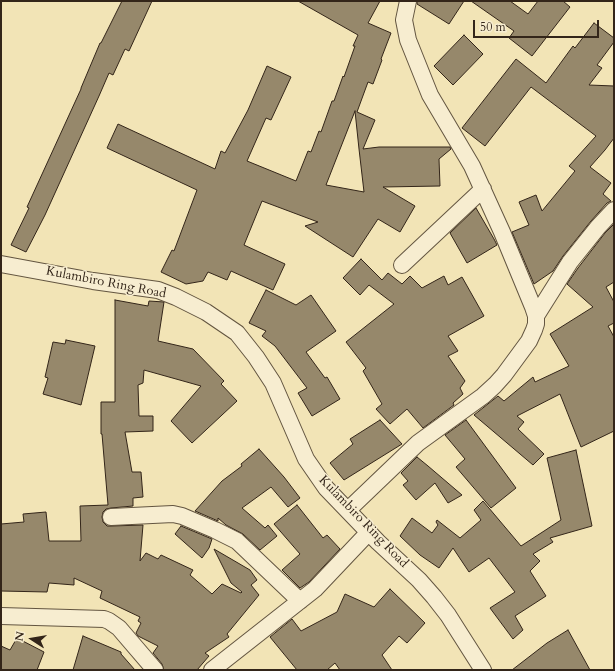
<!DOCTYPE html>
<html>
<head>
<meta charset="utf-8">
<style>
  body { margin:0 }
  #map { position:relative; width:615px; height:671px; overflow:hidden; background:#f2e4b6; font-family:Cardo,serif }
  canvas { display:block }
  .frame { position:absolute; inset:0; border:2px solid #332519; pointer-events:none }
  .north { position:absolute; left:12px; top:619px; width:40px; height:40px; -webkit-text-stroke:3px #f7edd0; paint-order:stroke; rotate:282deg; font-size:11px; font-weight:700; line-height:16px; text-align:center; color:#332519 }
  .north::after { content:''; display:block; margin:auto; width:14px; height:18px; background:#332519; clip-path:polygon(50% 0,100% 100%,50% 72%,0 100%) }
  .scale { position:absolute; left:473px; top:20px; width:126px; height:18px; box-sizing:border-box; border:2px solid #332519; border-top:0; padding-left:5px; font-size:12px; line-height:14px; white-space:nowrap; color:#332519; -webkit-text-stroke:3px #f7edd0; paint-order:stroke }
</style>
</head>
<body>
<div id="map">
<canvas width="615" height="671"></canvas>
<div class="frame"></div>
<div class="north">N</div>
<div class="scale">50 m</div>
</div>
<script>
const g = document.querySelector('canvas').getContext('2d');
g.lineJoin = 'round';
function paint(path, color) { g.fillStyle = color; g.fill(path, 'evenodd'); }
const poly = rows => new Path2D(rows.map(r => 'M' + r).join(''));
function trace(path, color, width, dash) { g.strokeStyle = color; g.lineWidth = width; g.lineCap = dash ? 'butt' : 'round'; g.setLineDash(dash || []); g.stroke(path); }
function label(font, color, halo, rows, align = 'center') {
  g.font = font + ' Cardo,serif'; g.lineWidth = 3; g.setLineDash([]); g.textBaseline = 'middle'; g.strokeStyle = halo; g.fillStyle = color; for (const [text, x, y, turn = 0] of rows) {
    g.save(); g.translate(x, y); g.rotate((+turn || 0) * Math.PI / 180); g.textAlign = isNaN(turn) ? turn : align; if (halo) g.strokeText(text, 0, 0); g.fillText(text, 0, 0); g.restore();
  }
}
const building = poly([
  [122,1,152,1,129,51,125,49,113,75,109,73,99,96,45,215,26,252,11,245,29,208,27,207,81,89,81,88,100,43,101,43,122,1],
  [298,1,380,1,368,23,391,33,381,59,382,60,373,84,368,82,357,112,375,120,363,149,379,147,450,147,451,149,439,159,440,186,383,187,415,206,400,232,378,219,353,257,305,226,318,222,262,201,244,245,285,264,273,290,231,271,227,280,208,272,203,281,186,284,161,272,172,250,174,251,197,190,107,148,118,124,215,169,221,151,225,153,248,110,267,66,291,77,271,120,266,118,247,161,296,181,308,151,311,152,319,131,321,132,332,101,334,101,343,76,344,77,355,46,353,46,358,35,298,1],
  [355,111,359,149,364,192,326,185,355,111],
  [417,1,464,1,449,24,417,4,417,1],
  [471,1,510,1,528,14,538,1,563,1,570,7,532,56,509,38,514,31,471,1],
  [594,23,614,38,614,42,597,65,602,68,589,85,614,86,614,138,605,150,590,167,611,183,603,194,611,201,607,203,591,221,563,256,553,271,534,284,512,232,529,225,519,202,536,195,542,211,575,171,569,166,596,136,531,87,485,146,462,128,516,59,546,83,573,46,575,48,594,23],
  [464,35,483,54,453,85,434,66,464,35],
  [476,208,494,239,497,245,467,263,450,233,476,208],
  [614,224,614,282,606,287,614,302,614,323,608,326,614,337,614,431,581,447,560,394,517,416,524,422,518,429,544,454,533,465,474,415,498,396,504,401,533,377,535,382,569,366,550,334,593,307,567,284,578,268,605,233,614,224],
  [361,259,382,280,388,273,402,284,410,276,422,288,444,276,448,285,462,277,484,316,448,336,458,351,448,356,465,381,460,388,463,394,453,403,454,405,423,428,407,409,390,424,376,409,382,404,363,371,366,368,346,342,394,304,369,285,360,295,343,278,361,259],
  [266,290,296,305,311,295,336,331,306,352,325,378,327,377,340,399,312,416,298,393,307,388,275,346,262,336,266,331,249,323,266,290],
  [115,300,148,306,149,301,164,302,158,341,193,349,224,381,221,384,237,401,192,443,171,421,201,386,144,370,143,383,138,385,139,416,153,416,153,431,125,432,132,472,141,472,143,497,133,498,133,506,111,508,106,509,103,512,102,517,103,522,107,526,111,526,143,525,140,561,146,553,158,559,161,555,193,570,190,575,212,594,222,584,241,593,242,592,231,583,214,549,250,570,257,580,251,585,259,595,227,634,229,637,205,653,209,656,197,670,164,670,162,664,153,653,158,646,138,636,136,633,141,623,138,621,140,617,100,598,102,591,74,578,74,585,49,583,47,592,1,591,1,524,24,522,23,514,46,512,49,541,81,541,80,506,108,505,102,434,101,434,101,402,115,402,115,300],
  [66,340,95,346,81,405,43,394,48,378,45,377,53,342,65,344,66,340],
  [380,420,402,444,344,480,330,463,353,444,350,439,380,420],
  [466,420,516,488,491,508,456,467,465,459,445,435,466,420],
  [259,449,284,477,300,498,288,507,271,487,242,508,265,528,268,525,277,536,260,550,243,534,226,525,218,518,218,521,195,511,222,481,242,466,241,464,259,449],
  [576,450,592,526,550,538,553,542,533,554,540,561,530,571,546,596,515,616,523,630,513,639,490,608,515,592,489,558,469,572,453,548,439,568,420,555,400,536,412,518,432,533,438,525,436,522,437,520,460,538,481,520,474,510,483,501,521,546,561,520,547,458,576,450],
  [417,457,428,466,462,495,448,503,435,483,416,500,403,485,408,481,401,473,417,457],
  [297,505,323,538,327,535,340,549,309,582,300,588,282,570,300,554,274,524,297,505],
  [181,526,212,539,209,548,202,558,175,534,181,526],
  [390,589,425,623,407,643,399,636,382,655,392,670,340,670,335,663,327,670,297,670,270,637,292,619,301,631,337,612,345,594,374,607,390,589],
  [568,630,590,670,512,670,547,643,568,630],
  [83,636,121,652,121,654,135,670,73,670,83,636],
  [17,638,44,652,37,670,1,670,1,646,10,650,17,638]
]);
paint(building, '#96886b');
trace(building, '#332519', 1);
const minor = poly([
  [1,264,93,281,158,290,176,297,206,312,237,333,256,357,273,383,306,459,326,488,378,542,419,580,434,597,448,615,483,670],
  [402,265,483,189],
  [536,316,570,262,598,227,614,210],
  [348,510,418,443,483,396,495,385,504,375,529,341,534,330,536,324,536,316,533,307,502,232,472,166,430,95,408,40,404,20,408,1],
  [111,517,173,514,182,516,215,530,237,541,300,601],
  [1,616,104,619,109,621,119,628,155,670],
  [212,670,315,589,369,532]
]);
trace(minor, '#635540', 18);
trace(minor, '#f7edd0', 16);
label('13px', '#332519', '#f7edd0', [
  ["Kulambiro Ring Road",106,283,11],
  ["Kulambiro Ring Road",363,522,46]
]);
</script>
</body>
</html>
